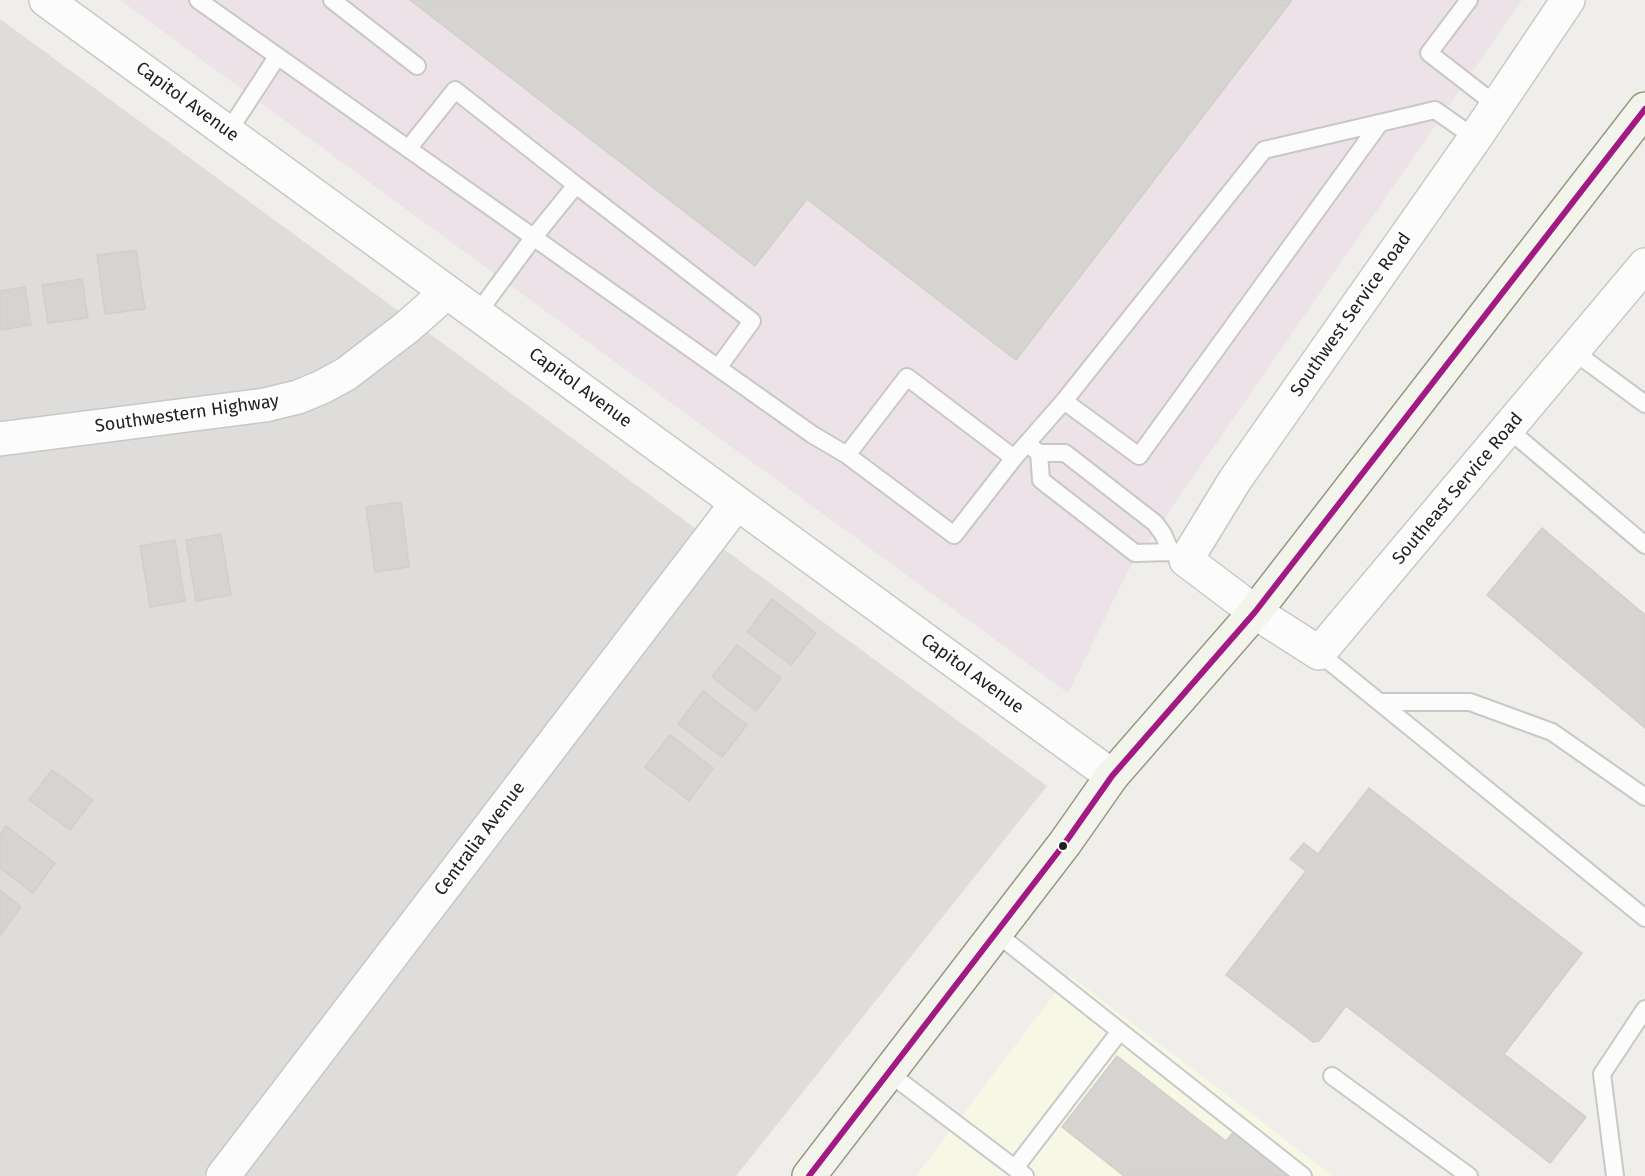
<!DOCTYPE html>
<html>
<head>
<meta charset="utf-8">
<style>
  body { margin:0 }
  canvas { display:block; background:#efeeea }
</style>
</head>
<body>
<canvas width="1645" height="1176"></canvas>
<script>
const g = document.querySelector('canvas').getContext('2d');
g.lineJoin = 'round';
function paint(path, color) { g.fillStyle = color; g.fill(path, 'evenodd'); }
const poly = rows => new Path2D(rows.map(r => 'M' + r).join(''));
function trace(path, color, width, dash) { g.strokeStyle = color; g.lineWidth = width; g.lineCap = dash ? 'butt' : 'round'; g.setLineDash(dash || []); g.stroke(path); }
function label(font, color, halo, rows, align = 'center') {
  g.font = font + ' "Fira Sans",sans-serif'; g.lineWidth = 4.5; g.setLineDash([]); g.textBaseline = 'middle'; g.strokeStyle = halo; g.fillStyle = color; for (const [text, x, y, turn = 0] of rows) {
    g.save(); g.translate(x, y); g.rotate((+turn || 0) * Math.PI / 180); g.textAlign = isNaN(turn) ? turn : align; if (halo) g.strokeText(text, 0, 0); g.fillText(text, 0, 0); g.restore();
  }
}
paint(poly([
  [0,19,1047,786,736,1176,0,1176]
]), '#dedddb');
paint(poly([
  [120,0,1522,0,1128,571,1068,693]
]), '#ede2e8');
paint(poly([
  [1069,975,1333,1176,916,1176]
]), '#f7f7e6');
const building = poly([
  [410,0,1292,0,1016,360,807,199,755,266,410,0],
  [136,250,145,309,105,314,97,255,136,250],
  [82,279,88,318,48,323,42,285,82,279],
  [25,287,31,325,0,330,0,291,25,287],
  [401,502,409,567,375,572,366,507,401,502],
  [1542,528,1645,615,1645,728,1487,595,1542,528],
  [221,534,231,595,196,601,186,540,221,534],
  [175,540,185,601,150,607,140,546,175,540],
  [772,599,816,633,791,665,747,632,772,599],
  [737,645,781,678,756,711,712,677,737,645],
  [703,691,747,725,722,757,678,724,703,691],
  [670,735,713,768,689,801,645,767,670,735],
  [52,770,93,800,70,830,29,800,52,770],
  [1369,788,1582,953,1504,1054,1586,1117,1550,1163,1346,1006,1319,1041,1313,1042,1226,975,1306,871,1290,859,1304,843,1318,854,1369,788],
  [6,826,55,863,33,893,0,868,0,835,6,826],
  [0,890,21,907,0,935,0,890],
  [1117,1056,1226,1141,1235,1130,1294,1176,1124,1176,1062,1127,1117,1056]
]);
paint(building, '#d6d4d1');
trace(building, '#d2cfcb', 1.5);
const lane = poly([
  [198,0,813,435,847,455,954,535,1014,458,1064,401,1264,150,1435,110,1475,138],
  [332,0,417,66],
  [1469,0,1429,53,1496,105],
  [228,132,277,57],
  [408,149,455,90,576,185,533,238,477,314],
  [576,185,752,321,718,368],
  [1573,351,1645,404],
  [1064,401,1139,456,1380,123],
  [1508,429,1645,545],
  [1030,446,1039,453,1065,453,1155,523,1163,534,1171,552],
  [1039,453,1041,480,1135,553,1171,552,1186,560],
  [847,455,907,377,1014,458],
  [1319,653,1645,918],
  [1379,702,1470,702,1552,732,1645,797],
  [996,933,1303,1176],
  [889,1073,1025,1176],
  [1332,1076,1469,1176],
  [1015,1168,1120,1031],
  [1615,1176,1602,1074,1645,1009]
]);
const street = poly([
  [46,0,1112,776],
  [1568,0,1475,138,1235,480,1186,560,1255,612,1319,653,1645,265],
  [0,439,265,405,298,397,322,387,346,374,406,328,447,292],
  [223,1176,737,503]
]);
const secondary = poly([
  [809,1176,1065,843,1112,776,1255,612,1645,109]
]);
trace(lane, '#c8c8c6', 20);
trace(street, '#c8c8c6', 36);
trace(secondary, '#979a80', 36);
trace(lane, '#fdfcfc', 16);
trace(street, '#fdfcfc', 33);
trace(secondary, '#f3f5ec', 33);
trace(poly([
  [809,1176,1065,843,1112,776,1255,612,1645,109]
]), '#a31984', 6);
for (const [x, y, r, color] of [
  [1063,846,5,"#212121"]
]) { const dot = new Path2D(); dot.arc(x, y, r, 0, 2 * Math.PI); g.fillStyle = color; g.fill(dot); trace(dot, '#fff', 2); }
label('18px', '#212121', '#fff', [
  ["Capitol Avenue",187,102,36],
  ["Southwest Service Road",1351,315,-55],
  ["Capitol Avenue",580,388,36],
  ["Southwestern Highway",187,414,-8],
  ["Southeast Service Road",1458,489,-50],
  ["Capitol Avenue",972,674,36],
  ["Centralia Avenue",480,839,-53]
]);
</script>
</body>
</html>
